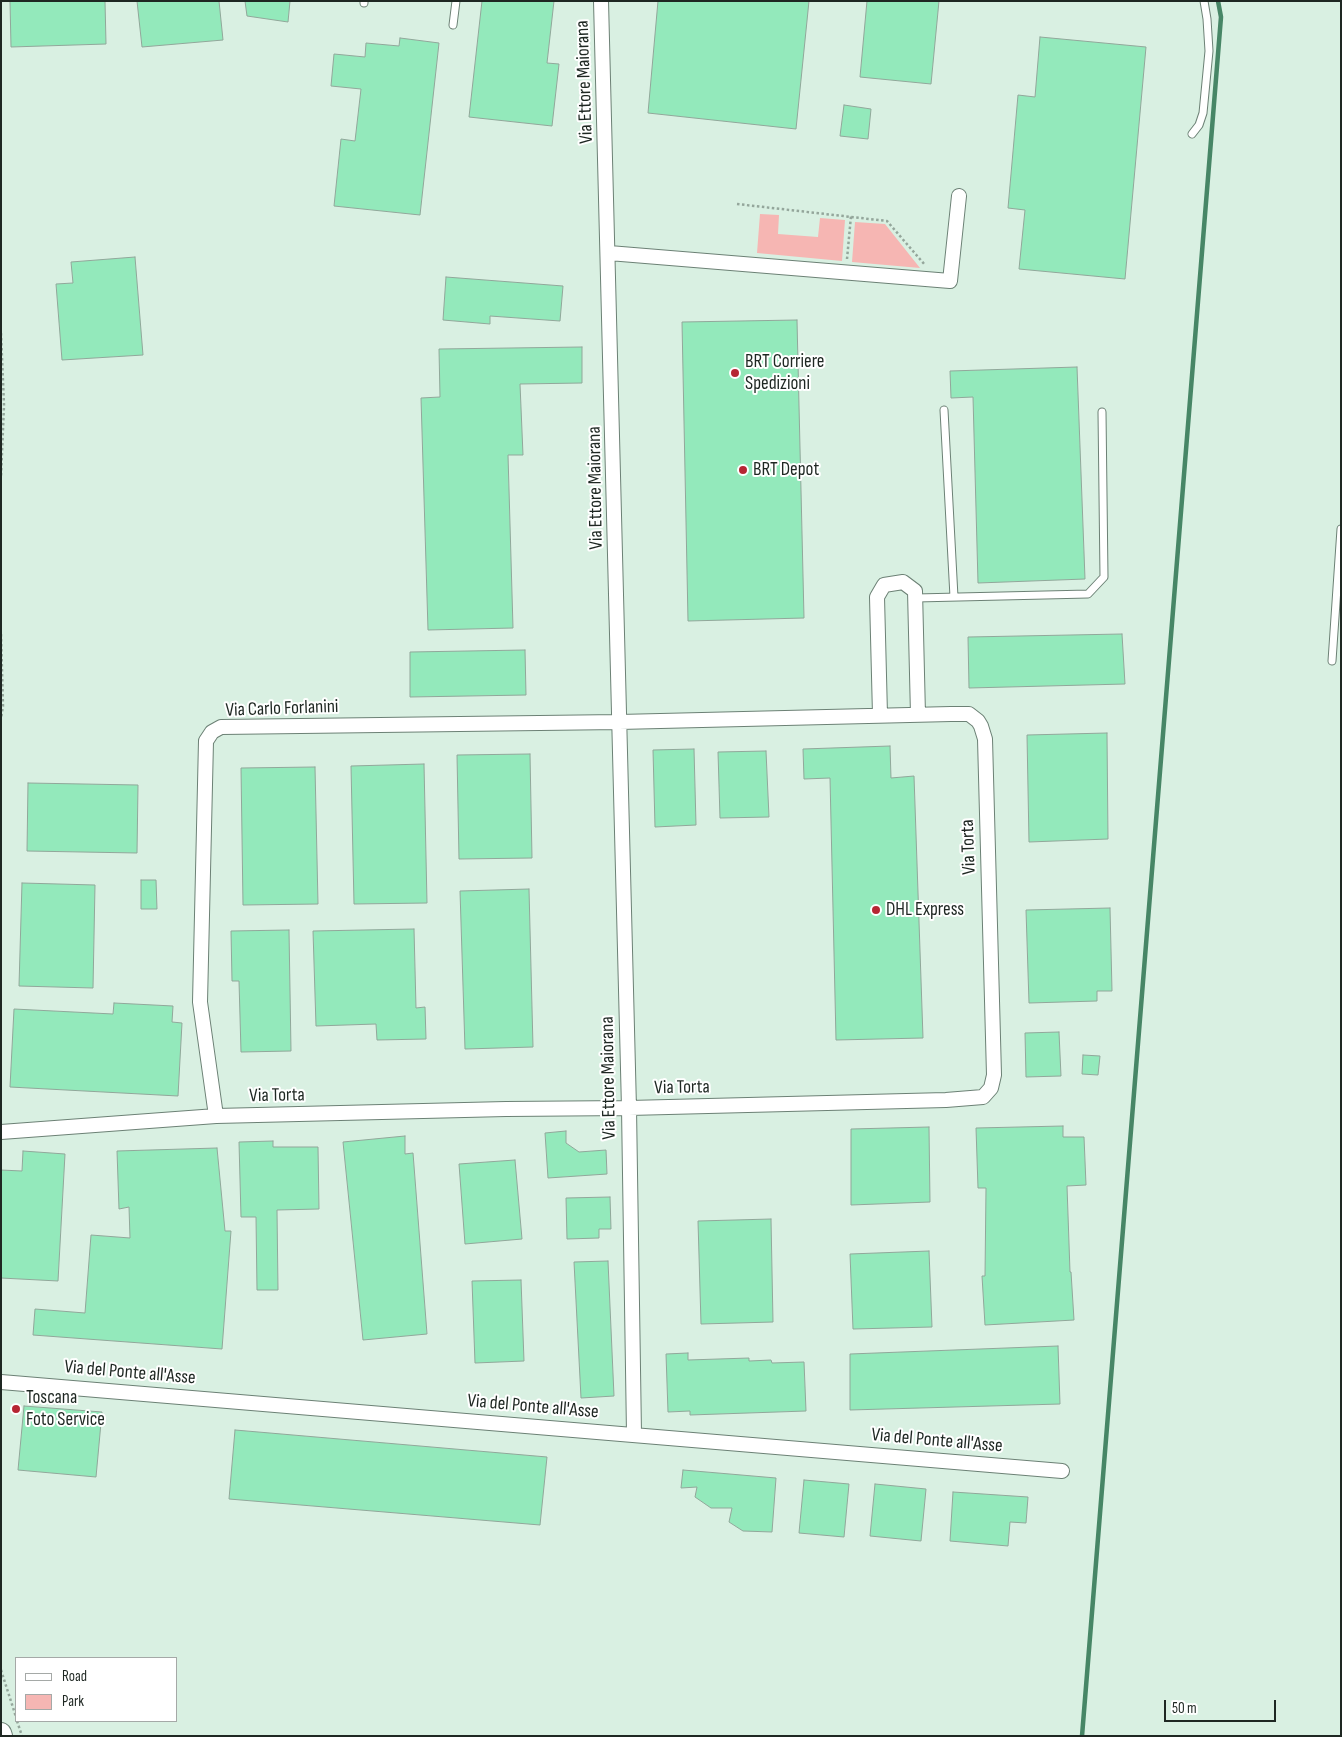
<!DOCTYPE html>
<html>
<head>
<meta charset="utf-8">
<style>
  body { margin:0 }
  #map { position:relative; width:1342px; height:1737px; overflow:hidden; background:#d9f0e2; font-family:"Sofia Sans Condensed",sans-serif }
  canvas { display:block }
  .frame { position:absolute; inset:0; border:2px solid #1e2722; pointer-events:none }
  .legend { position:absolute; left:15px; top:1657px; width:162px; height:65px; box-sizing:border-box; background:#fff; border:1px solid #a5a9a7; margin:0; padding:6px 9px; list-style:none; font-size:15px; color:#1e2722 }
  .legend li { display:flex; align-items:center; gap:10px; height:25px }
  .legend b { width:25px; border:1px solid #a5a9a7 }
  .scale { position:absolute; left:1164px; top:1700px; width:112px; height:22px; box-sizing:border-box; border:2px solid #1e2722; border-top:0; padding-left:6px; font-size:15px; line-height:18px; white-space:nowrap; color:#1e2722; -webkit-text-stroke:4px #fff; paint-order:stroke }
</style>
</head>
<body>
<div id="map">
<canvas width="1342" height="1737"></canvas>
<div class="frame"></div>
<ul class="legend">
<li><b style="height:6px;background:#fff"></b>Road</li>
<li><b style="height:14px;background:#f6b6b3"></b>Park</li>
</ul>
<div class="scale">50 m</div>
</div>
<script>
const g = document.querySelector('canvas').getContext('2d');
g.lineJoin = 'round';
function paint(path, color) { g.fillStyle = color; g.fill(path, 'evenodd'); }
const poly = rows => new Path2D(rows.map(r => 'M' + r).join(''));
function trace(path, color, width, dash) { g.strokeStyle = color; g.lineWidth = width; g.lineCap = dash ? 'butt' : 'round'; g.setLineDash(dash || []); g.stroke(path); }
function label(font, color, halo, rows, align = 'center') {
  g.font = font + ' "Sofia Sans Condensed",sans-serif'; g.lineWidth = 4; g.setLineDash([]); g.textBaseline = 'middle'; g.strokeStyle = halo; g.fillStyle = color; for (const [text, x, y, turn = 0] of rows) {
    g.save(); g.translate(x, y); g.rotate((+turn || 0) * Math.PI / 180); g.textAlign = isNaN(turn) ? turn : align; if (halo) g.strokeText(text, 0, 0); g.fillText(text, 0, 0); g.restore();
  }
}
paint(poly([
  [760,214,779,215,778,234,818,237,820,218,845,220,842,261,757,253],
  [855,222,885,224,920,268,852,262]
]), '#f6b6b3');
trace(poly([
  [1082,1736,1221,17,1218,1]
]), '#478666', 4.5);
const building = poly([
  [10,1,105,1,106,44,11,47,10,1],
  [137,1,219,1,223,40,142,47,137,1],
  [245,1,290,1,288,22,247,16,245,1],
  [482,1,554,1,547,63,559,64,552,126,469,117,482,1],
  [658,1,809,1,796,129,648,113,658,1],
  [867,1,939,1,931,84,860,77,867,1],
  [1040,37,1146,47,1125,279,1019,269,1025,210,1008,208,1018,95,1035,97,1040,37],
  [400,38,439,43,420,215,334,206,341,139,355,141,361,89,331,86,334,54,365,57,366,43,399,46,400,38],
  [844,105,871,109,868,139,840,136,844,105],
  [135,257,143,355,62,360,56,284,73,283,71,262,135,257],
  [446,277,563,286,560,321,490,316,490,324,443,320,446,277],
  [797,320,804,618,688,621,682,322,797,320],
  [582,347,582,383,520,384,523,455,508,455,513,628,428,630,421,398,440,397,439,349,582,347],
  [1077,367,1085,579,978,583,973,397,951,398,950,371,1077,367],
  [1122,634,1125,684,969,688,968,637,1122,634],
  [525,650,526,695,410,697,410,652,525,650],
  [1107,733,1108,839,1029,842,1027,735,1107,733],
  [890,746,891,778,914,776,923,1038,836,1040,830,778,804,779,803,749,890,746],
  [694,749,696,825,655,827,653,750,694,749],
  [766,751,769,817,720,818,718,752,766,751],
  [530,754,532,858,459,859,457,755,530,754],
  [424,764,427,903,354,904,351,766,424,764],
  [315,767,318,904,243,905,241,768,315,767],
  [28,783,138,785,137,853,27,851,28,783],
  [141,880,156,880,157,909,141,909,141,880],
  [22,883,95,885,93,988,19,986,22,883],
  [529,889,533,1047,465,1049,460,891,529,889],
  [1110,908,1112,991,1097,991,1097,1001,1029,1003,1026,910,1110,908],
  [414,929,416,1008,425,1007,426,1039,377,1040,376,1024,316,1026,313,931,414,929],
  [289,930,291,1051,241,1052,239,981,232,981,231,931,289,930],
  [114,1003,173,1006,172,1022,182,1023,178,1096,10,1087,14,1009,113,1014,114,1003],
  [1059,1032,1061,1076,1026,1077,1025,1033,1059,1032],
  [1083,1055,1100,1056,1098,1075,1082,1074,1083,1055],
  [1063,1126,1063,1137,1084,1137,1086,1185,1067,1186,1070,1272,1071,1272,1074,1320,985,1325,982,1276,985,1276,986,1188,978,1188,976,1128,1063,1126],
  [929,1127,930,1202,851,1205,851,1129,929,1127],
  [566,1131,566,1143,579,1152,606,1150,607,1174,548,1178,545,1133,566,1131],
  [405,1136,405,1154,413,1153,427,1334,363,1340,343,1142,405,1136],
  [273,1141,273,1147,318,1147,319,1209,277,1210,278,1290,257,1290,256,1217,241,1217,239,1142,273,1141],
  [217,1148,225,1231,231,1231,222,1349,33,1335,35,1309,85,1313,91,1235,130,1238,129,1207,119,1209,117,1151,217,1148],
  [23,1151,65,1154,58,1281,1,1278,1,1170,22,1171,23,1151],
  [515,1160,522,1239,465,1244,459,1164,515,1160],
  [610,1197,611,1229,599,1229,599,1238,567,1239,566,1198,610,1197],
  [771,1219,773,1322,701,1324,698,1221,771,1219],
  [929,1251,932,1327,853,1329,850,1254,929,1251],
  [608,1261,614,1396,581,1398,574,1262,608,1261],
  [521,1280,524,1361,475,1363,472,1281,521,1280],
  [1058,1346,1060,1404,850,1410,850,1354,1058,1346],
  [688,1353,688,1360,749,1358,749,1361,771,1360,772,1363,804,1362,806,1411,690,1415,690,1411,668,1412,666,1354,688,1353],
  [24,1406,102,1412,96,1477,18,1470,24,1406],
  [235,1430,547,1457,540,1525,229,1499,235,1430],
  [683,1470,776,1478,772,1532,743,1531,729,1522,732,1508,711,1508,695,1497,697,1487,681,1488,683,1470],
  [804,1480,849,1484,844,1537,799,1533,804,1480],
  [875,1484,926,1489,921,1541,870,1536,875,1484],
  [953,1492,1028,1497,1026,1523,1010,1522,1008,1546,950,1541,953,1492]
]);
paint(building, '#93e9bb');
trace(building, '#91a79a', 1);
const lane = poly([
  [364,3,364,1],
  [453,25,456,1],
  [1192,134,1199,125,1203,113,1209,51,1207,19,1204,1],
  [944,410,954,597],
  [916,598,1088,594,1104,577,1102,412],
  [1332,661,1341,529]
]);
const street = poly([
  [601,1,629,1108,634,1434],
  [609,253,950,281,959,196],
  [880,715,877,597,884,585,903,582,915,591,918,715],
  [1,1132,216,1116,506,1109,629,1108,946,1100,983,1097,991,1088,994,1075,985,739,981,726,978,721,969,714,951,714,619,722,221,727,212,732,206,741,200,1002,216,1116],
  [1,1382,1062,1471]
]);
const secondary = poly([
  [1,1733,2,1736]
]);
trace(lane, '#6c8175', 9);
trace(street, '#6c8175', 16);
trace(secondary, '#6c8175', 22);
trace(poly([
  [737,204,887,221,925,265],
  [847,259,851,216],
  [1,333,4,405,1,477],
  [1,634,3,706,1,719],
  [1,1670,16,1717],
  [17,1721,22,1736]
]), '#94a69b', 2.5, [2.5, 2.5]);
trace(lane, '#fff', 7);
trace(street, '#fff', 14);
trace(secondary, '#fff', 20);
for (const [x, y, r, color] of [
  [735,373,5,"#b62533"],
  [743,470,5,"#b62533"],
  [876,910,5,"#b62533"],
  [16,1409,5,"#b62533"]
]) { const dot = new Path2D(); dot.arc(x, y, r, 0, 2 * Math.PI); g.fillStyle = color; g.fill(dot); trace(dot, '#fff', 2); }
label('19px', '#1e2722', '#fff', [
  ["Via Ettore Maiorana",585,82,-92],
  ["Via Ettore Maiorana",596,488,-91],
  ["Via Carlo Forlanini",282,709,-2],
  ["Via Torta",969,847,-92],
  ["Via Ettore Maiorana",609,1078,-91],
  ["Via Torta",682,1088,-1],
  ["Via Torta",277,1096,-1],
  ["Via del Ponte all'Asse",130,1373,5],
  ["Via del Ponte all'Asse",533,1407,5],
  ["Via del Ponte all'Asse",937,1441,5]
]);
label('19px', '#1e2722', '#fff', [
  ["BRT Corriere",745,362],
  ["Spedizioni",745,384],
  ["BRT Depot",753,470],
  ["DHL Express",886,910],
  ["Toscana",26,1398],
  ["Foto Service",26,1420]
], 'left');
</script>
</body>
</html>
